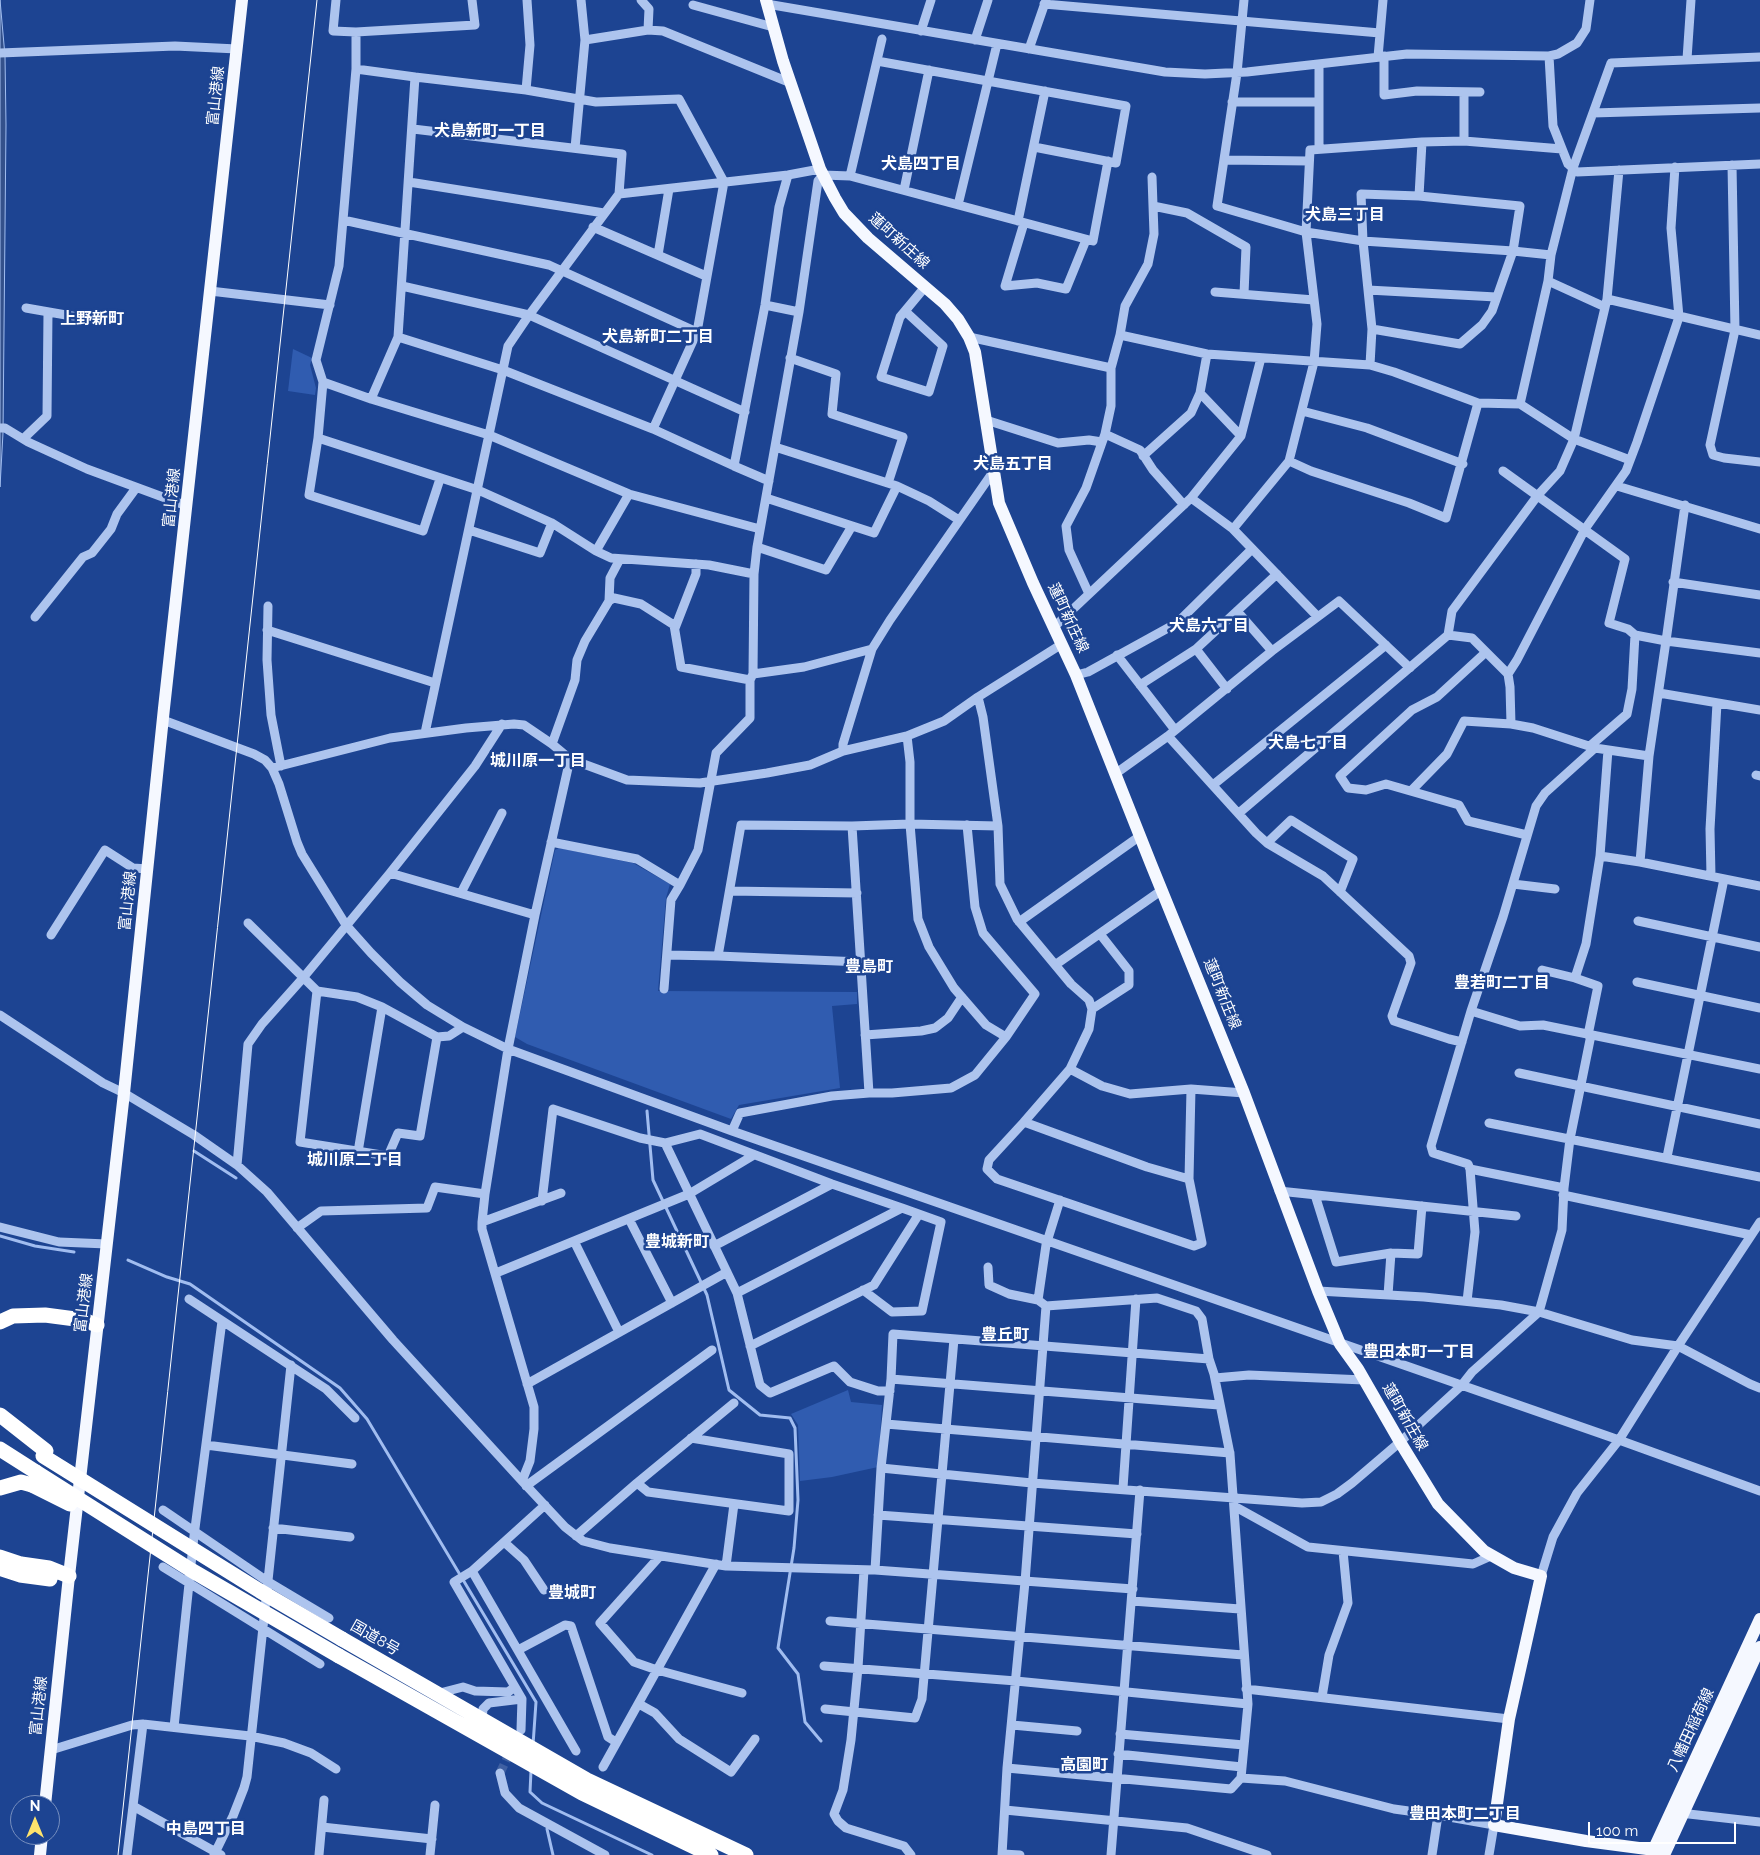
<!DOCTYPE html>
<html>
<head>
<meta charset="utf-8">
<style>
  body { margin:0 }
  #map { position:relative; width:1760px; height:1855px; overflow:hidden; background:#1d4492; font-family:Raleway,sans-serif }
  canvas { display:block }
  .north { position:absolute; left:10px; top:1795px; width:50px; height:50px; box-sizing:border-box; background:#1d4492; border:1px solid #778fbe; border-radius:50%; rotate:0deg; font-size:14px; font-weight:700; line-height:20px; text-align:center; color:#fff }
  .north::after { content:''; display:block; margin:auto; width:18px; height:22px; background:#fee36c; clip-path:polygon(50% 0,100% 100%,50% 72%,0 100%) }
  .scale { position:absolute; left:1588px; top:1822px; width:148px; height:22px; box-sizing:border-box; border:2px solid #fff; border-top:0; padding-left:6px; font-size:15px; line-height:18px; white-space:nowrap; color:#fff; -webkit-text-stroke:4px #1d4492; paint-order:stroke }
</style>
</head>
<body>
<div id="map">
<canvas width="1760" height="1855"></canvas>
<div class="north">N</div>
<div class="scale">100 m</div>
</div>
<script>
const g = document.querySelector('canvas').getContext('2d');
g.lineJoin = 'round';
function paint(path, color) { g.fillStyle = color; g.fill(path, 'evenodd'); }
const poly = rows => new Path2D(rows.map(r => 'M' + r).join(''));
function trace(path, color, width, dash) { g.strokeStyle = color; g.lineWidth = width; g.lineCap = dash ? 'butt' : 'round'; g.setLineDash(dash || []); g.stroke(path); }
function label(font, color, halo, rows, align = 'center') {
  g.font = font + ' Raleway,"Noto Sans JP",sans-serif'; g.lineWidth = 5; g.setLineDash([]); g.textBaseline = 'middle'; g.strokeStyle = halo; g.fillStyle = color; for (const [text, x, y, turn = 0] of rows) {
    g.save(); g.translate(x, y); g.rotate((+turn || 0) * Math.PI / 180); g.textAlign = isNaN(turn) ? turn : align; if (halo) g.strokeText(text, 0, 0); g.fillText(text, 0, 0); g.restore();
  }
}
paint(poly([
  [293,349,312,358,310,365,316,388,315,395,288,391],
  [559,848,633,863,670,884,666,898,658,991,857,992,857,1004,832,1006,840,1088,739,1105,731,1119,527,1044,515,1037,555,850],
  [848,1390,851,1402,882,1405,878,1467,832,1477,800,1481,798,1425,791,1414]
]), '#305cb0');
const water = poly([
  [0,0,5,56,6,125,3,433,0,487,0,0]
]);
paint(water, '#34518b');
trace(water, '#a1bdf0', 1);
trace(poly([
  [647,1111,653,1180,707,1295,729,1390,760,1415,790,1418,795,1428,798,1500,794,1548,778,1648,798,1674,805,1722,821,1741],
  [194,1151,236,1178],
  [0,1236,35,1246,74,1252],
  [128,1260,167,1277,190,1284,340,1388,367,1419,536,1702,533,1745],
  [531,1771,530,1792,542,1803,652,1855],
  [547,1829,553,1855]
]), '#a1bdf0', 3);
trace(poly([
  [500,1773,512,1748]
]), '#3f60a2', 9, [9, 4.5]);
trace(poly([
  [641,0,649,9,648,30,663,31,791,83],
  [1244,0,1237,73,1217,206,1306,232,1363,241,1513,251,1551,255],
  [767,4,1165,72,1205,74,1247,72,1407,54,1549,56,1558,54,1577,43,1586,29,1590,0],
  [1044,4,1380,33],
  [693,5,773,27],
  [921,31,931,0],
  [356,32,475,25,472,0],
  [585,40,648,30],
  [975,40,988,0],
  [1029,49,1046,0],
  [0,53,175,46,237,49],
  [1384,56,1384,95,1417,91,1480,92],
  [1549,56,1553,126,1568,164,1577,172,1760,164],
  [1378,57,1383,0],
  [1687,59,1691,0],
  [877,61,1126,106,1116,163,1034,147],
  [1319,65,1319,149],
  [356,69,415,77],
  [526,90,530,45,527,0],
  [1464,92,1464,141],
  [1232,102,1319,102],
  [1593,113,1760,108],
  [413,129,622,154,619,194],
  [575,148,585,40,581,0],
  [1224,160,1309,161],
  [1732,165,1735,330,1710,445,1713,455,1724,458,1760,462],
  [850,176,882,39],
  [409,182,604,213],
  [904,190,929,70],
  [1419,196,1422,142],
  [958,205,997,44],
  [1153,206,1187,213,1246,247,1244,294],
  [343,220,549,265,697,332],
  [1018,221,1045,91],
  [1024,223,1005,286,1037,283,1066,289,1086,240],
  [593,227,706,276],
  [658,255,669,189],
  [1548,281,1605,307],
  [402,286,529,315,745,412],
  [1368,290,1496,297],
  [210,291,330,305],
  [1215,292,1314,300],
  [1607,299,1760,335],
  [765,305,799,312],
  [26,308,106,322],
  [905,311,943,346,929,392,881,377,900,317,925,287],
  [1120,335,1125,306,1148,264,1154,234,1152,177],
  [398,337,503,370,653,429,734,466,765,305,779,207,788,175],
  [969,337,1111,368,1120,335,1207,354,1370,365,1394,372,1478,403,1520,404,1574,439,1630,460],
  [790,358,836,374,832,414,903,437,888,483],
  [1370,365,1372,329,1363,241,1361,194,1419,196,1520,206,1513,251,1492,311,1482,325,1460,344,1372,329],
  [323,382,316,360,339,266,356,69,356,32,333,31,336,0],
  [1200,393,1241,436],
  [371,399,398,337,415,77,526,90,596,102,679,99,724,182,697,332,653,429],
  [1520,404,1548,281,1551,255,1573,168,1611,63,1760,57],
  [1302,411,1367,428,1463,464],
  [986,420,1058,443,1089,440,1102,442],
  [0,428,5,428,28,442,87,469,187,506],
  [1105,434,1140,450,1153,470,1184,505],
  [318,438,478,490,552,523,596,551,629,494],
  [23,439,47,416,48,312],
  [775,447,897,486,929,501,959,520],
  [1143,456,1191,413,1200,393,1207,354],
  [1289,461,1311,471,1409,503,1446,518,1478,403],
  [734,466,769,481],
  [1503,471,1625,559,1609,623,1628,629,1635,635,1666,641,1685,505],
  [440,479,423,531,309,495,318,438,323,382,371,399,489,435,629,494,760,529],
  [1617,486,1760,529],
  [766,498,874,533,897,486],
  [1191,498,1241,436,1261,358],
  [1233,529,1317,616],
  [469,530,540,553,552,523],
  [757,547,826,570,852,526],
  [596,551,611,558,709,565,754,574],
  [1673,582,1760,595],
  [1089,594,1069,550,1066,526,1086,488,1105,434,1111,406,1111,368],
  [609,601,610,578,620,559],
  [268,606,267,660,271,715,281,766],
  [1237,611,1272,651],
  [35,617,83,557,92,553,111,529,117,514,136,488],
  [1054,627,1191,498,1233,529,1289,461,1314,362,1317,324,1306,232,1310,150,1422,142,1464,141,1562,149],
  [675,628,696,574,696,564],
  [267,630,435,683],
  [1448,635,1452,611,1538,495,1560,471,1574,439,1607,299,1619,170],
  [1196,649,1227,689],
  [1486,652,1437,697,1412,710,1340,776,1348,788,1366,790,1386,784,1459,805,1468,821,1527,835],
  [1117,655,1175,730],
  [1410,668,1339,601,1272,651,1168,736,1256,833,1267,843,1323,876,1409,956,1411,963,1392,1016,1394,1021,1449,1039,1462,1042],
  [753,674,804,667,872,649],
  [1508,674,1517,660,1585,529,1626,471,1637,442,1679,317,1671,228,1675,167],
  [1076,675,1088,672,1177,623,1252,549],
  [1140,685,1196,649,1277,574],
  [1659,693,1760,710],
  [978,697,983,717,998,826,1000,884,1017,919,1071,984,1089,1000,1092,1009,1089,1029,1070,1069,1024,1122],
  [163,720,254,754,265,760,272,768,279,784,297,842,302,854,346,925,371,953,400,982,427,1005,463,1027,508,1049,732,1131,1619,1440,1760,1491],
  [425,733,508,346,527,318,619,194,788,175,820,169],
  [552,744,575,680,577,660,585,641,609,601,614,598,641,604,674,625,681,667,750,680],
  [1590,746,1627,714,1632,689,1635,635],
  [843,751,843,744,872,649,890,620,993,472],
  [272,768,390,738,466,728,514,724,524,725,552,744,570,759,627,780,700,783,767,773,810,765,843,751,907,736,944,721,978,697,1062,644],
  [1115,774,1168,736],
  [1756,775,1760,776],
  [1213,785,1386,645],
  [1411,791,1447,754,1464,721,1511,724],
  [1239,813,1448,635,1472,638,1508,674,1510,687,1511,724,1533,728,1595,748,1649,756,1666,641,1760,653],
  [967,825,975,907,983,933,1035,994,1006,1037],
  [852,826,869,1093,892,1093,951,1088,975,1075,1006,1037,986,1025,954,988,929,947,918,919,910,824,910,762,907,736],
  [551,842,637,859,680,885,698,850,716,753,750,718,750,680,753,674,754,574,757,547,799,312,818,181,823,175,850,176,1093,241,1108,161],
  [1267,843,1291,820,1353,859,1340,892],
  [1600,856,1640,862,1760,886],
  [1640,862,1649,756],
  [390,873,475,766,502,724],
  [1711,876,1710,829,1717,703],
  [1513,884,1555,889],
  [730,891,857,893],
  [461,893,502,813],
  [1638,921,1760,947],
  [1019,922,1140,836],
  [248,923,317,991,357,997,382,1007,437,1037,449,1036,463,1027],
  [51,935,105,850,133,868,148,869],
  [667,955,718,956],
  [861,962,718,956,741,825,852,826,910,824,998,826],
  [1055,965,1162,890],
  [1542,970,1575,978],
  [1637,982,1760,1008],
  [664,989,671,900,680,885],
  [317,991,300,1142,388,1156,398,1133,420,1136,437,1037],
  [1092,1009,1129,985,1129,971,1100,934],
  [1471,1011,1520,1026,1543,1025,1760,1069],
  [0,1015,103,1083,124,1093,194,1135,237,1165,267,1192,393,1340,522,1481,565,1527,583,1541,610,1548,726,1566,875,1570,1133,1589],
  [865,1035,921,1031,935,1028,948,1018,962,997],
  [1588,1035,1598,986,1575,978,1586,944,1600,856,1608,750],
  [1070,1069,1102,1086,1130,1094,1191,1089,1244,1093],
  [1519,1073,1760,1124],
  [1024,1122,1147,1167,1189,1179,1202,1243,1194,1246,997,1179,987,1169,989,1160,1024,1122],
  [1489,1123,1760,1177],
  [732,1131,740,1113,832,1096,869,1093],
  [358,1152,382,1007],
  [1667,1157,1724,879],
  [237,1165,248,1044,262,1024,303,978,390,873,535,915],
  [1470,1169,1564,1188],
  [1189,1179,1191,1089],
  [1279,1191,1516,1216],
  [1315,1195,1336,1262,1391,1253,1418,1254,1422,1206],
  [1563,1195,1751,1235],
  [542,1201,553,1109,640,1138,665,1143],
  [629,1219,672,1303],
  [482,1222,561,1193],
  [0,1227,59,1242,107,1244],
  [297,1228,321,1211,427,1208,435,1187,485,1194],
  [574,1241,619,1332],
  [714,1246,832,1184],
  [988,1267,989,1285,1009,1294,1038,1300],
  [496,1273,689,1194,754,1155],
  [863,1290,892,1312,922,1311,941,1222,902,1208],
  [1318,1291,1424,1297,1501,1305,1539,1312,1632,1340,1678,1346,1750,1384,1760,1388],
  [737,1293,902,1208,832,1184,700,1134,665,1143,737,1293,760,1385,770,1393,834,1366,850,1382,878,1391,890,1391],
  [1388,1295,1391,1253],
  [189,1299,326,1389,355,1418],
  [1467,1301,1475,1232,1470,1169,1468,1164,1433,1153,1431,1146,1471,1011,1503,917,1536,806,1545,793,1595,748],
  [750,1346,874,1285,919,1214],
  [1215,1378,1249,1375,1364,1380],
  [891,1379,1219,1405],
  [527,1384,727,1272],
  [886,1424,1230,1453],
  [206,1445,352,1464],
  [881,1468,1032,1483,1302,1503,1321,1502,1337,1494,1352,1483,1400,1442,1461,1386,1472,1372,1539,1312,1562,1230,1564,1188,1570,1139,1591,1035],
  [522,1481,530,1461,534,1429,534,1407,482,1229,482,1222,485,1194,508,1049,535,915,570,759],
  [637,1483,648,1492,789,1511,789,1454,691,1438],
  [526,1486,712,1350],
  [1123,1488,1136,1299],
  [1234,1506,1308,1547,1473,1564,1491,1556],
  [163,1510,267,1581,329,1618],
  [878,1515,1137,1534],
  [273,1528,350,1537],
  [576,1536,637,1483,734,1403],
  [504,1542,524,1560,544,1590],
  [660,1556,600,1623,634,1662,657,1670,742,1693],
  [726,1566,734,1504],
  [163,1567,320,1664],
  [864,1570,858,1668,851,1740,843,1790,834,1814,838,1821,846,1828,904,1846,911,1855],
  [875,1570,881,1468,891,1379,893,1334,1209,1359],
  [472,1571,576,1751],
  [1541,1576,1553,1537,1577,1493,1619,1440,1678,1346,1760,1222],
  [1132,1601,1240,1609],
  [830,1621,1243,1655],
  [518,1650,565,1625,571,1626,608,1737,616,1742],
  [824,1666,1016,1681,1248,1704],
  [1246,1689,1509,1719],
  [436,1694,463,1687,475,1691,508,1692,515,1687],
  [1322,1697,1329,1655,1348,1603,1343,1551],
  [639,1704,655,1713,679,1739,731,1772,755,1739],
  [825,1709,915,1718,922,1699,954,1339],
  [482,1720,483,1709,489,1703,522,1699],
  [1012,1725,1077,1731],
  [174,1727,194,1536,222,1321],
  [521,1730,522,1699,454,1582,472,1571,545,1505],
  [1120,1734,1244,1745],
  [51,1750,132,1725,143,1724,250,1736,284,1743,311,1753,336,1769],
  [1118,1754,1242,1767],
  [603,1767,716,1564],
  [1007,1768,1231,1789,1241,1778,1248,1704,1230,1454,1214,1374,1209,1359,1202,1319,1196,1311,1157,1298,1046,1306,1038,1300,1046,1245,1060,1200],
  [500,1773,505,1793,519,1808,605,1855],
  [1241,1778,1285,1781,1394,1809,1438,1815,1494,1825,1489,1855],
  [133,1806,221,1855],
  [1005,1810,1187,1828,1267,1855],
  [1680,1813,1760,1822],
  [322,1827,432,1839],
  [1003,1854,1020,1855],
  [127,1855,143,1724],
  [214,1855,233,1816,244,1788,247,1777,291,1365],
  [319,1855,324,1800],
  [430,1855,435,1805],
  [1002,1855,1007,1768,1025,1582,1046,1306],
  [1111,1855,1140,1490],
  [1432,1855,1438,1815]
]), '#adc4ee', 9);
trace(poly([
  [766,0,783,61,820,169,835,198,844,213,868,238,945,304,958,319,969,337,975,352,999,503,1033,583,1076,675,1151,864,1244,1093,1318,1291,1340,1344,1358,1369,1400,1442,1438,1504,1484,1551,1514,1568,1541,1576,1509,1719,1494,1825,1586,1841,1654,1850,1664,1855],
  [45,1805,69,1576,124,1093,164,708,242,0],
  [40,1855,42,1835],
  [1651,1855,1760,1619],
  [1664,1855,1760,1647]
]), '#f5f8ff', 12);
trace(poly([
  [0,1322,13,1316,45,1315,83,1320,97,1325],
  [0,1415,46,1451],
  [0,1449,36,1472],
  [0,1488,21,1482,32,1485],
  [0,1557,21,1564,49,1568,69,1576],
  [2,1569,20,1575,50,1579],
  [342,1639,587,1780,746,1855],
  [339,1656,582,1793,711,1855]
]), '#fff', 15);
trace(poly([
  [118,1855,317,0]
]), '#fff', 1);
trace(poly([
  [43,1456,260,1591,342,1639],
  [36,1472,191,1570,339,1656],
  [32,1485,70,1504]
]), '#fff', 15);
label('15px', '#fff', '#1d4492', [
  ["富山港線",216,96,-84],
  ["蓮町新庄線",899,241,42],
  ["富山港線",172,498,-84],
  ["蓮町新庄線",1068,618,65],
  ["富山港線",128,901,-84],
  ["蓮町新庄線",1222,994,68],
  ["富山港線",84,1303,-83],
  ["蓮町新庄線",1405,1417,60],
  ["国道8号",375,1638,30],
  ["富山港線",39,1706,-84],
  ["八幡田稲荷線",1691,1730,-65]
]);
label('bold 16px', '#fff', '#1d4492', [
  ["犬島新町一丁目",490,131],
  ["犬島四丁目",921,164],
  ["犬島三丁目",1345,215],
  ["上野新町",92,319],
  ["犬島新町二丁目",658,337],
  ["犬島五丁目",1013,464],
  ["犬島六丁目",1209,626],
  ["犬島七丁目",1308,743],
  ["城川原一丁目",538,761],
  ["豊島町",869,967],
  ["豊若町二丁目",1502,983],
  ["城川原二丁目",355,1160],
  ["豊城新町",677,1242],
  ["豊丘町",1005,1335],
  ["豊田本町一丁目",1419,1352],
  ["豊城町",572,1593],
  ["高園町",1084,1765],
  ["豊田本町二丁目",1465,1814],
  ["中島四丁目",206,1829]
]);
</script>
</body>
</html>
